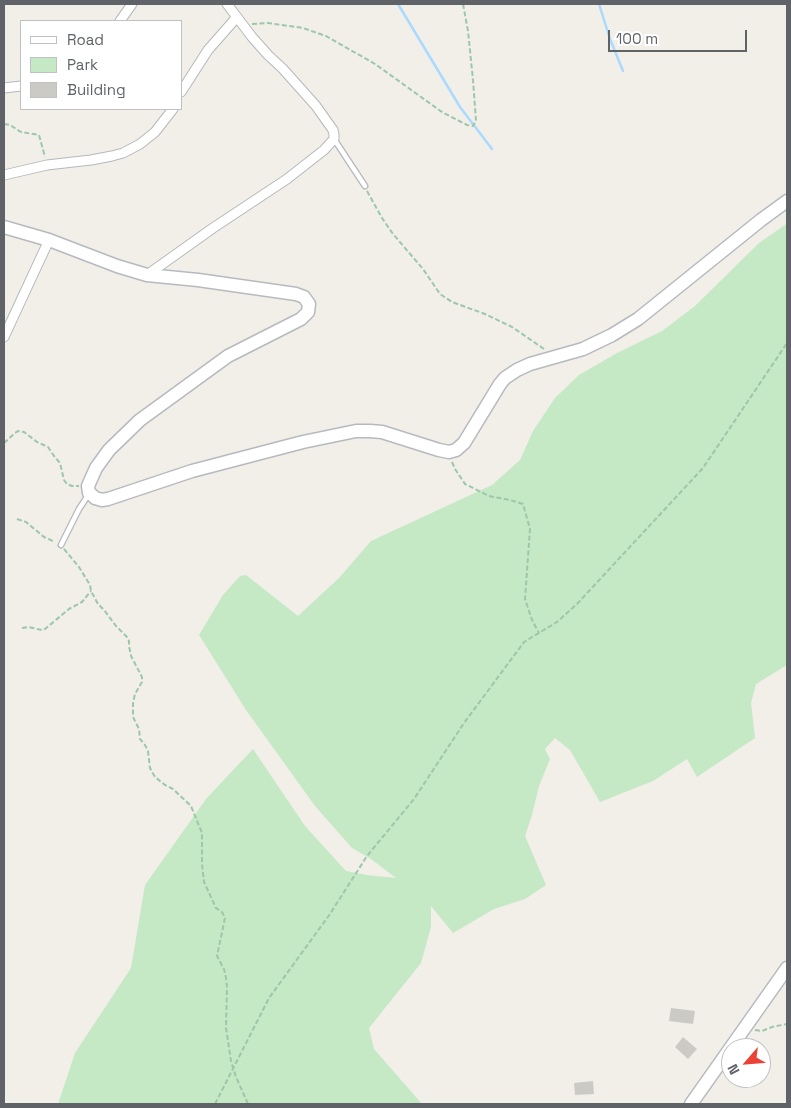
<!DOCTYPE html>
<html>
<head>
<meta charset="utf-8">
<style>
  body { margin:0 }
  #map { position:relative; width:791px; height:1108px; overflow:hidden; background:#f1efe8; font-family:"Space Grotesk",sans-serif }
  canvas { display:block }
  .frame { position:absolute; inset:0; border:5px solid #5f6368; pointer-events:none }
  .legend { position:absolute; left:20px; top:20px; width:162px; height:90px; box-sizing:border-box; background:#fff; border:1px solid #bfc1c3; margin:0; padding:6px 9px; list-style:none; font-size:15px; color:#5f6368 }
  .legend li { display:flex; align-items:center; gap:10px; height:25px }
  .legend b { width:25px; border:1px solid #bfc1c3 }
  .north { position:absolute; left:721px; top:1038px; width:50px; height:50px; box-sizing:border-box; background:#fff; border:1px solid #bfc1c3; border-radius:50%; rotate:243deg; font-size:14px; font-weight:700; line-height:20px; text-align:center; color:#5f6368 }
  .north::after { content:''; display:block; margin:auto; width:18px; height:22px; background:#ea4335; clip-path:polygon(50% 0,100% 100%,50% 72%,0 100%) }
  .scale { position:absolute; left:608px; top:30px; width:139px; height:22px; box-sizing:border-box; border:2px solid #5f6368; border-top:0; padding-left:6px; font-size:15px; line-height:18px; white-space:nowrap; color:#5f6368; -webkit-text-stroke:4px #fff; paint-order:stroke }
</style>
</head>
<body>
<div id="map">
<canvas width="791" height="1108"></canvas>
<div class="frame"></div>
<ul class="legend">
<li><b style="height:6px;background:#fff"></b>Road</li>
<li><b style="height:14px;background:#c5e8c5"></b>Park</li>
<li><b style="height:14px;background:#cccac5"></b>Building</li>
</ul>
<div class="north">N</div>
<div class="scale">100 m</div>
</div>
<script>
const g = document.querySelector('canvas').getContext('2d');
g.lineJoin = 'round';
function paint(path, color) { g.fillStyle = color; g.fill(path, 'evenodd'); }
const poly = rows => new Path2D(rows.map(r => 'M' + r).join(''));
function trace(path, color, width, dash) { g.strokeStyle = color; g.lineWidth = width; g.lineCap = dash ? 'butt' : 'round'; g.setLineDash(dash || []); g.stroke(path); }
paint(poly([
  [787,222,787,665,756,684,751,703,755,738,697,777,687,759,653,781,600,802,570,750,555,738,545,749,550,759,539,786,532,815,525,836,546,885,525,899,494,909,453,933,431,906,431,927,421,963,369,1028,374,1049,422,1104,58,1104,75,1053,131,968,145,885,206,799,253,749,305,826,346,871,367,875,396,878,371,859,352,848,315,806,246,710,199,635,223,595,240,576,246,575,298,616,339,578,371,541,492,485,520,460,533,431,555,398,579,375,617,353,662,331,695,306,759,243,785,225]
]), '#c5e8c5');
trace(poly([
  [398,4,460,107,492,149],
  [599,4,610,39,623,71]
]), '#aadaff', 2.5);
paint(poly([
  [671,1008,695,1011,693,1024,669,1021],
  [683,1037,697,1049,688,1059,675,1047],
  [593,1081,594,1094,575,1095,574,1083]
]), '#cccac5');
const lane = poly([
  [334,139,365,186],
  [61,545,79,509,89,494]
]);
const street = poly([
  [120,21,132,4],
  [4,88,21,86],
  [181,92,208,50,237,17],
  [4,175,47,165,91,160,112,156,123,153,140,144,155,132,173,109],
  [147,275,213,228,287,179,324,150,334,139,334,135,333,130,316,106,283,69,268,55,252,37,227,4],
  [4,337,49,240]
]);
const secondary = poly([
  [4,227,49,240,117,266,147,275,198,280,296,294,304,297,309,304,308,312,301,319,228,356,140,420,109,450,96,468,88,486,89,493,92,495,95,498,102,500,108,499,192,471,303,442,356,431,370,431,382,432,439,450,449,452,456,450,464,443,500,384,505,378,517,370,530,364,583,349,612,335,638,319,761,220,787,201],
  [691,1104,787,968]
]);
trace(lane, '#b5b8bc', 7);
trace(street, '#b5b8bc', 11);
trace(secondary, '#b6babf', 15);
trace(poly([
  [252,24,268,23,303,28,326,36,375,64,442,112,467,125,473,126,476,121,473,80,468,31,463,4],
  [4,124,10,125,21,132,39,135,45,157],
  [367,191,382,218,393,234,423,269,440,294,452,302,485,314,512,327,544,349],
  [4,443,15,433,18,431,24,432,37,442,48,447,54,456,60,463,64,480,67,484,72,486,79,486],
  [452,462,455,469,465,484,489,496,510,500,523,504,530,529,525,599,532,620,539,633],
  [17,519,26,522,44,537,55,542],
  [64,549,79,567,90,585,91,591,98,604,104,610,116,626,127,637,129,641,129,646,131,656,142,677,142,682,135,694,133,703,133,717,139,729,140,739,145,745,148,751,150,768,155,777,165,785,173,789,191,806,202,833,202,864,204,882,216,908,222,912,225,918,217,956,224,969,226,978,227,987,226,1028,231,1061,236,1077,248,1104],
  [22,628,28,627,42,630,45,629,69,609,82,602,91,591],
  [755,1030,762,1031,772,1027,787,1024],
  [215,1104,269,998,330,914,367,856,414,799,464,723,524,642,557,622,577,604,703,468,787,343]
]), '#9cc7a9', 2, [5, 2.5]);
trace(lane, '#fff', 4.5);
trace(street, '#fff', 9);
trace(secondary, '#fff', 12);
</script>
</body>
</html>
